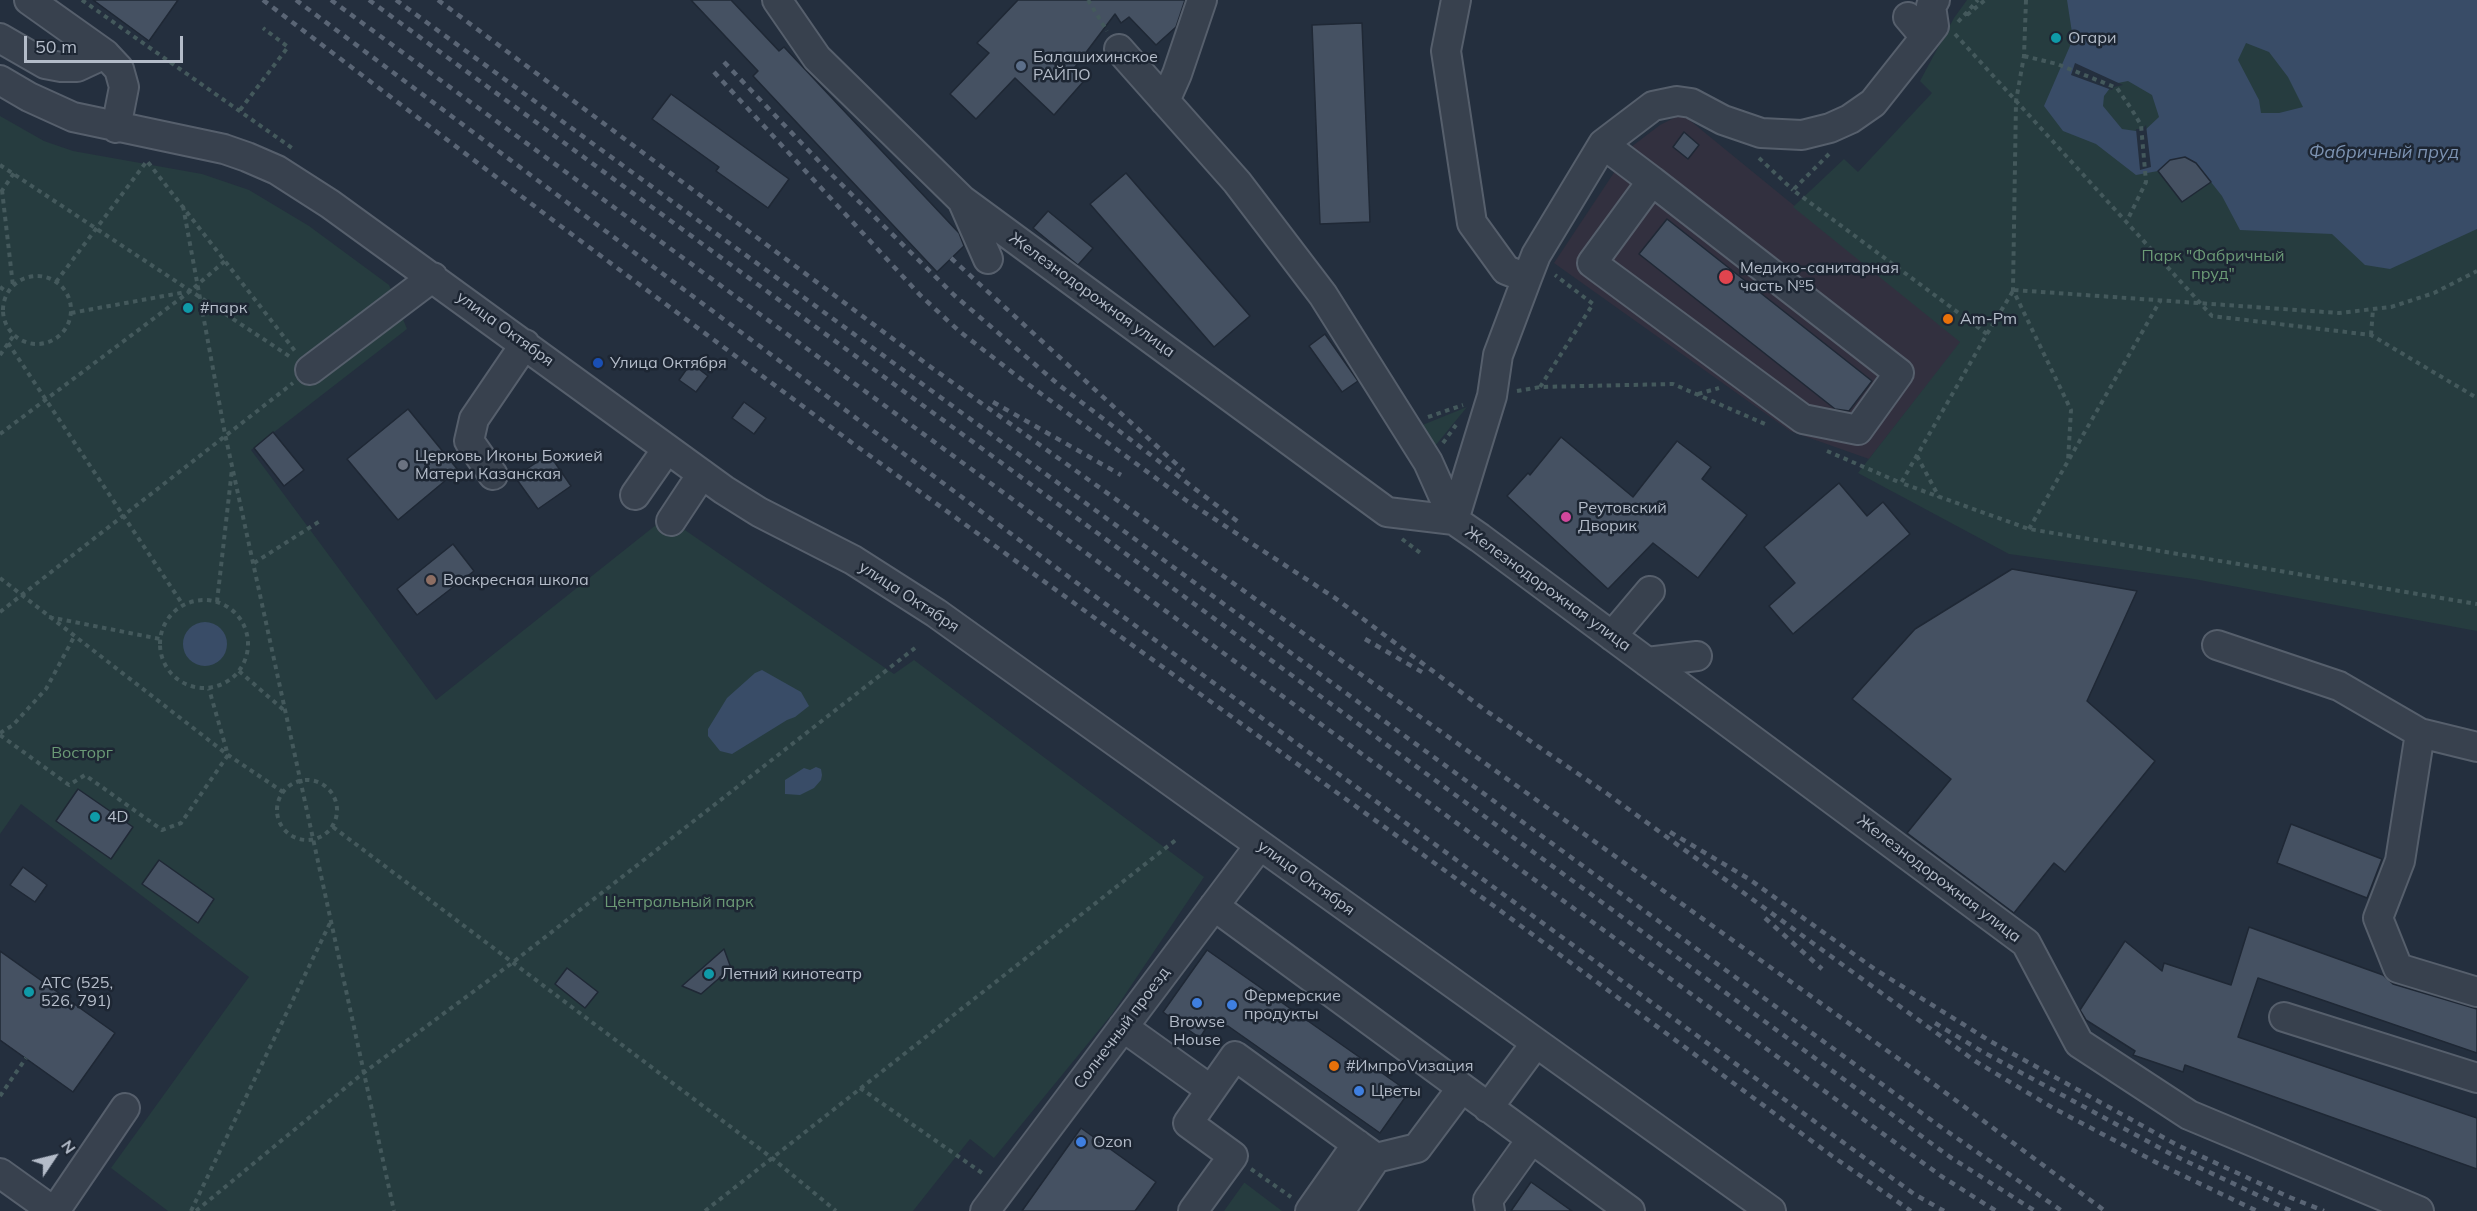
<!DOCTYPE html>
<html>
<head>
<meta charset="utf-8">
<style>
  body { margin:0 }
  #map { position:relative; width:2477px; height:1211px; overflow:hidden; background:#242f3e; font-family:Mulish,sans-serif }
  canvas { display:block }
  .north { position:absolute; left:24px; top:1127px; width:60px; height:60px; -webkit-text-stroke:4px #1d2633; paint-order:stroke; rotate:55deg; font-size:16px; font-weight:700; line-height:24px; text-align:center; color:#b4bcc9 }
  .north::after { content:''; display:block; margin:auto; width:21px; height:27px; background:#b4bcc9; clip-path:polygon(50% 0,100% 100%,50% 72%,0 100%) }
  .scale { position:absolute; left:24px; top:36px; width:159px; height:27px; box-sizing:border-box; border:3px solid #b4bcc9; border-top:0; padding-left:8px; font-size:18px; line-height:21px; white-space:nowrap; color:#b4bcc9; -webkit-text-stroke:4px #1d2633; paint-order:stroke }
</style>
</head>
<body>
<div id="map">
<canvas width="2477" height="1211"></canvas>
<div class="north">N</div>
<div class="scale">50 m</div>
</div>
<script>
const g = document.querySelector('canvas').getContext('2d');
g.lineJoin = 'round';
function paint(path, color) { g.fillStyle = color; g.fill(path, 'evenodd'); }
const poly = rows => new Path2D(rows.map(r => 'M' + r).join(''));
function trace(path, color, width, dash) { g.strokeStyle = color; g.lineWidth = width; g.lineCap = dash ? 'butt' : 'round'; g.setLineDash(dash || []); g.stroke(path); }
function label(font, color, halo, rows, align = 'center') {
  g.font = font + ' Mulish,sans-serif'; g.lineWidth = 5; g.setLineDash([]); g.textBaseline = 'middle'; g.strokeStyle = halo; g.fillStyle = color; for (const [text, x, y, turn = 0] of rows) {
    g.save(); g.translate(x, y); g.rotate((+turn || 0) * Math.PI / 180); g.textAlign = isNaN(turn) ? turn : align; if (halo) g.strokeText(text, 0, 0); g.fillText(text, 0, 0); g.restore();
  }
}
paint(poly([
  [1682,114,1961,342,1869,459,1790,431,1554,263,1631,147,1660,125]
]), '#32303f');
paint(poly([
  [1967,0,2477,0,2477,631,2194,579,2009,554,1858,473,1960,342,1793,207,1844,159,1858,172,1932,93,1920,81,1954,18],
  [0,116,44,141,73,151,202,174,249,190,309,226,389,285,407,329,251,450,436,700,666,517,894,674,914,660,1204,877,1112,1014,994,1158,970,1139,913,1211,168,1211,111,1168,249,977,21,804,0,834],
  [1467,407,1431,451,1415,428],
  [1244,1183,1245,1183,1282,1211,1224,1211]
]), '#263c3f');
paint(poly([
  [2067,0,2477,0,2477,229,2390,269,2365,265,2332,234,2240,230,2222,196,2196,163,2185,157,2170,160,2158,171,2136,175,2096,144,2063,131,2044,106,2073,39],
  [2246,43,2269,52,2288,77,2303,107,2279,113,2261,113,2259,100,2238,60],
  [2128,81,2152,95,2159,117,2143,132,2122,129,2103,106,2104,96,2113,84],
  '183 644a22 22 0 1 1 44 0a22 22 0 1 1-44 0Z',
  [762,670,801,692,809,706,795,717,787,720,732,754,720,751,708,736,708,729,727,698,755,673],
  [816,767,821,769,822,775,821,780,814,788,800,795,785,794,785,780,804,768,810,770]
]), '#394c67');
paint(poly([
  [2075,63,2123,85,2114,87,2112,90,2071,75],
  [2146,125,2151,167,2140,170,2136,129,2142,129]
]), '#242f3e');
const building = poly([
  [93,0,178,0,149,41,93,0],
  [691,0,731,0,779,51,784,47,959,233,964,246,937,272,753,76,758,71,691,0],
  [1018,0,1185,0,1176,27,1156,45,1129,17,1121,23,1115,14,1072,71,1083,82,1054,115,1015,78,976,119,950,94,989,53,977,43,1018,0],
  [1362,23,1370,222,1320,224,1312,25,1362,23],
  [671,94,789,179,768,208,716,171,719,167,652,119,671,94],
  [1684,132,1699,145,1688,159,1673,147,1684,132],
  [2185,157,2196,163,2211,182,2182,202,2158,171,2170,160,2185,157],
  [1126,173,1250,316,1214,347,1090,204,1126,173],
  [1048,211,1093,248,1078,265,1033,228,1048,211],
  [1667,219,1872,381,1849,411,1835,409,1639,254,1667,219],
  [1325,334,1358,381,1342,392,1309,346,1325,334],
  [691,363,708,376,696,392,679,380,691,363],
  [744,402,766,418,754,434,732,418,744,402],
  [408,409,458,470,398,520,347,459,408,409],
  [273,432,304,470,284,486,254,448,273,432],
  [1561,437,1633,497,1677,441,1711,467,1702,479,1747,515,1698,578,1653,543,1608,589,1507,496,1528,473,1530,475,1561,437],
  [549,454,571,486,538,509,515,477,549,454],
  [1839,483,1867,516,1883,502,1910,534,1793,634,1769,606,1795,583,1764,547,1839,483],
  [453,544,474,571,417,615,397,589,453,544],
  [2012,569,2137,591,2087,701,2155,761,2065,872,2054,863,2014,913,1907,833,1951,779,1852,699,1915,629,2012,569],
  [78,789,133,827,111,859,56,821,78,789],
  [2291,824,2382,859,2367,898,2277,863,2291,824],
  [159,860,214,899,198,923,142,884,159,860],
  [23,867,47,885,35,902,10,885,23,867],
  [2249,927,2383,975,2393,984,2477,1009,2477,1053,2258,978,2238,1037,2477,1118,2477,1169,2185,1065,2183,1072,2133,1055,2135,1051,2086,1020,2080,1010,2125,941,2162,971,2164,963,2231,985,2249,927],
  [724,949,731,968,701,994,682,986,724,949],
  [1207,950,1409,1092,1380,1133,1228,1026,1206,1028,1200,1038,1163,1012,1207,950],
  [0,951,115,1033,73,1092,0,1040,0,951],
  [567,968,598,992,585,1008,555,984,567,968],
  [1081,1128,1156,1182,1135,1211,1022,1211,1081,1128],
  [1531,1182,1572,1211,1511,1211,1531,1182]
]);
paint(building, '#455162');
trace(building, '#1f2835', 1.5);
const minor = poly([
  [29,0,105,54,119,69,124,87,116,128],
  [777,0,817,58,962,200,1387,512,1454,520,1480,538,2026,943,2079,1043,2189,1115,2419,1211],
  [1456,0,1446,51,1472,223,1506,270,1527,278],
  [1908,17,1925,37],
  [0,38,45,64,61,67,77,67,105,54],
  [1119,49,1237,182,1323,295,1428,462,1454,520],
  [0,80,29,97,73,117,224,149,247,157,277,170,330,204,724,490,759,512,853,560,936,613,1771,1211],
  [1165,101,1177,74,1202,0],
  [1603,144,1652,181,1592,263,1803,419,1858,430,1899,373,1652,181],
  [963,202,988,259],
  [310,370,433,277],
  [493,475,469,441,474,419,525,344],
  [635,495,667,449],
  [1454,520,1492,396,1498,355,1527,278,1536,255,1603,144,1653,106,1677,101,1691,103,1723,120,1761,133,1802,135,1830,128,1850,119,1873,103,1934,26,1931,6,1935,0],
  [671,521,702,474],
  [1612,636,1650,591],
  [2217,645,2339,686,2420,733],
  [1647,662,1697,656],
  [2477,747,2420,733,2400,861,2378,918,2398,968,2477,992],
  [1214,906,1630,1211],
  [2284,1017,2477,1078],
  [1123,1027,1211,1090],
  [1488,1108,1536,1043],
  [0,1173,53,1211],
  [55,1211,125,1108],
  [985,1211,1260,845],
  [1193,1211,1233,1156,1188,1123,1235,1056,1376,1158,1417,1148,1461,1089],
  [1310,1211,1357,1144],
  [1340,1211,1376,1158],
  [1490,1211,1488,1200,1531,1140]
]);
trace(minor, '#565f6c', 32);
trace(poly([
  [82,0,292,148],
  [1088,0,1107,31],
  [2026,0,2024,56,2016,101,2013,290,2071,410,2068,461],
  [1967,15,1985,0],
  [1958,22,1978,0],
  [1955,34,2212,316,2371,335,2477,398],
  [2024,56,2057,64,2117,88,2132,110,2141,125,2146,182,2126,223],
  [240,110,288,47,263,28],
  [1829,154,1793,190,1987,334,1901,483,2029,529,2477,604],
  [1759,158,1793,190],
  [0,165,292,358],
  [2,190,13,286],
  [1,192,14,173],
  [183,206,225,434,394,1211],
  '3 310a34 34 0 1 1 68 0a34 34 0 1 1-68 0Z',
  [56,282,147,161,295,351],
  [0,287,7,292],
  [2014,290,2339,313,2391,307,2434,293,2477,271],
  [71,313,186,292],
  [1987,334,2013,291],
  [2371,335,2373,309],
  [8,343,183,605],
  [0,355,14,335],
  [1540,387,1593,304,1555,275],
  [1517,391,1540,387,1673,384,1765,424],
  [1698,394,1719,388],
  [1428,417,1463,405],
  [0,434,189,292,225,261],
  [1443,443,1456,425],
  [1827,451,1901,483],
  [1917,456,1939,497],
  [2029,529,2160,301],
  [1402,539,1423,555],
  [254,563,320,521],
  [0,578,228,755,283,792],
  '160 644a44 44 0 1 1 88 0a44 44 0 1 1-88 0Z',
  [217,602,232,469],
  [0,612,293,383],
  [49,617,160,639],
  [239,671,286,712],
  [0,733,13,725,46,689,74,637],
  [0,735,69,785,85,775,162,830,181,823,228,755,209,689],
  '277 810a30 30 0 1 1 60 0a30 30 0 1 1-60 0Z',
  [333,827,772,1158,836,1211],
  [860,1088,985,1175],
  [0,1096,26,1058],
  [1251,1169,1291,1197],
  [191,1211,330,923],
  [196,1211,362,1074,512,963,915,648],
  [705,1211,1177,839]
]), '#44595c', 4, [4.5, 4.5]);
trace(minor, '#38414e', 28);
trace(poly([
  [263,0,558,224,855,445,1494,906,1832,1156,1911,1211],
  [296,0,1081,586,1914,1194,1944,1211],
  [331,0,1049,526,1941,1176,1996,1211],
  [369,0,1950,1157,2035,1211],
  [396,0,1938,1125,2062,1211],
  [438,0,928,365,1931,1082,2105,1211],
  [724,62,833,176,954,295,1059,385,1241,524],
  [714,72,920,295,959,331,1021,379,1187,501,1335,598,1485,710,1609,795,1975,1061,2053,1108,2163,1166,2257,1211],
  [951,258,1184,471],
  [993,402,1121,475],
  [1365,639,1427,675],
  [1670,832,1749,879,1876,970,1990,1041,2177,1145,2289,1197,2324,1211],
  [1765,918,1822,969],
  [1935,1023,1983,1052,2171,1154,2291,1211]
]), '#5a6575', 4.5, [6, 6]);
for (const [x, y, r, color] of [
  [2056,38,6,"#0f9aa8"],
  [1021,66,6,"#5c6f8a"],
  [1726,277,8,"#e0444e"],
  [188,308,6,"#0f9aa8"],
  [1948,319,6,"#e8710a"],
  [598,363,6,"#1a4fb4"],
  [403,465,6,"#6b7280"],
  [1566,517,6,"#d1479c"],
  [431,580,6,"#8d6e63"],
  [95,817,6,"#0f9aa8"],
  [709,974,6,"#0f9aa8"],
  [29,992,6,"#0f9aa8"],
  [1197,1003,6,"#3f7fe0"],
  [1232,1005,6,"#3f7fe0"],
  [1334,1066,6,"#e8710a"],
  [1359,1091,6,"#3f7fe0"],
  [1081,1142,6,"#3f7fe0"]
]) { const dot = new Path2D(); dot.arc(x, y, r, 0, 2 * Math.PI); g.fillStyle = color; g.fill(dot); trace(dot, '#1d2633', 2); }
label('16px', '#b4bcc9', '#1d2633', [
  ["Огари",2068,38],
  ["Балашихинское",1033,57],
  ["РАЙПО",1033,75],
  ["Медико-санитарная",1740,268],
  ["часть №5",1740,286],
  ["#парк",200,308],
  ["Am-Pm",1960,319],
  ["Улица Октября",610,363],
  ["Церковь Иконы Божией",415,456],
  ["Матери Казанская",415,474],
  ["Реутовский",1578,508],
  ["Дворик",1578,526],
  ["Воскресная школа",443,580],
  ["4D",107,817],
  ["Летний кинотеатр",721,974],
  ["АТС (525,",41,983],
  ["526, 791)",41,1001],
  ["Фермерские",1244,996],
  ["продукты",1244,1014],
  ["Browse",1197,1022,"center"],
  ["House",1197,1040,"center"],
  ["#ИмпроVизация",1346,1066],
  ["Цветы",1371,1091],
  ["Ozon",1093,1142]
], 'left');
label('16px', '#6b9a76', '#1d2633', [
  ["Парк \"Фабричный",2213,256],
  ["пруд\"",2213,274],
  ["Восторг",82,753],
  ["Центральный парк",679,902]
]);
label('16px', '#b4bcc9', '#1d2633', [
  ["Железнодорожная улица",1092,295,36],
  ["улица Октября",505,329,36],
  ["Железнодорожная улица",1548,589,36],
  ["улица Октября",909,597,33],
  ["улица Октября",1306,878,36],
  ["Железнодорожная улица",1939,879,37],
  ["Солнечный проезд",1122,1028,-53]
]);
label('italic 18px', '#7c92b1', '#1d2633', [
  ["Фабричный пруд",2384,153]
]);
</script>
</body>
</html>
